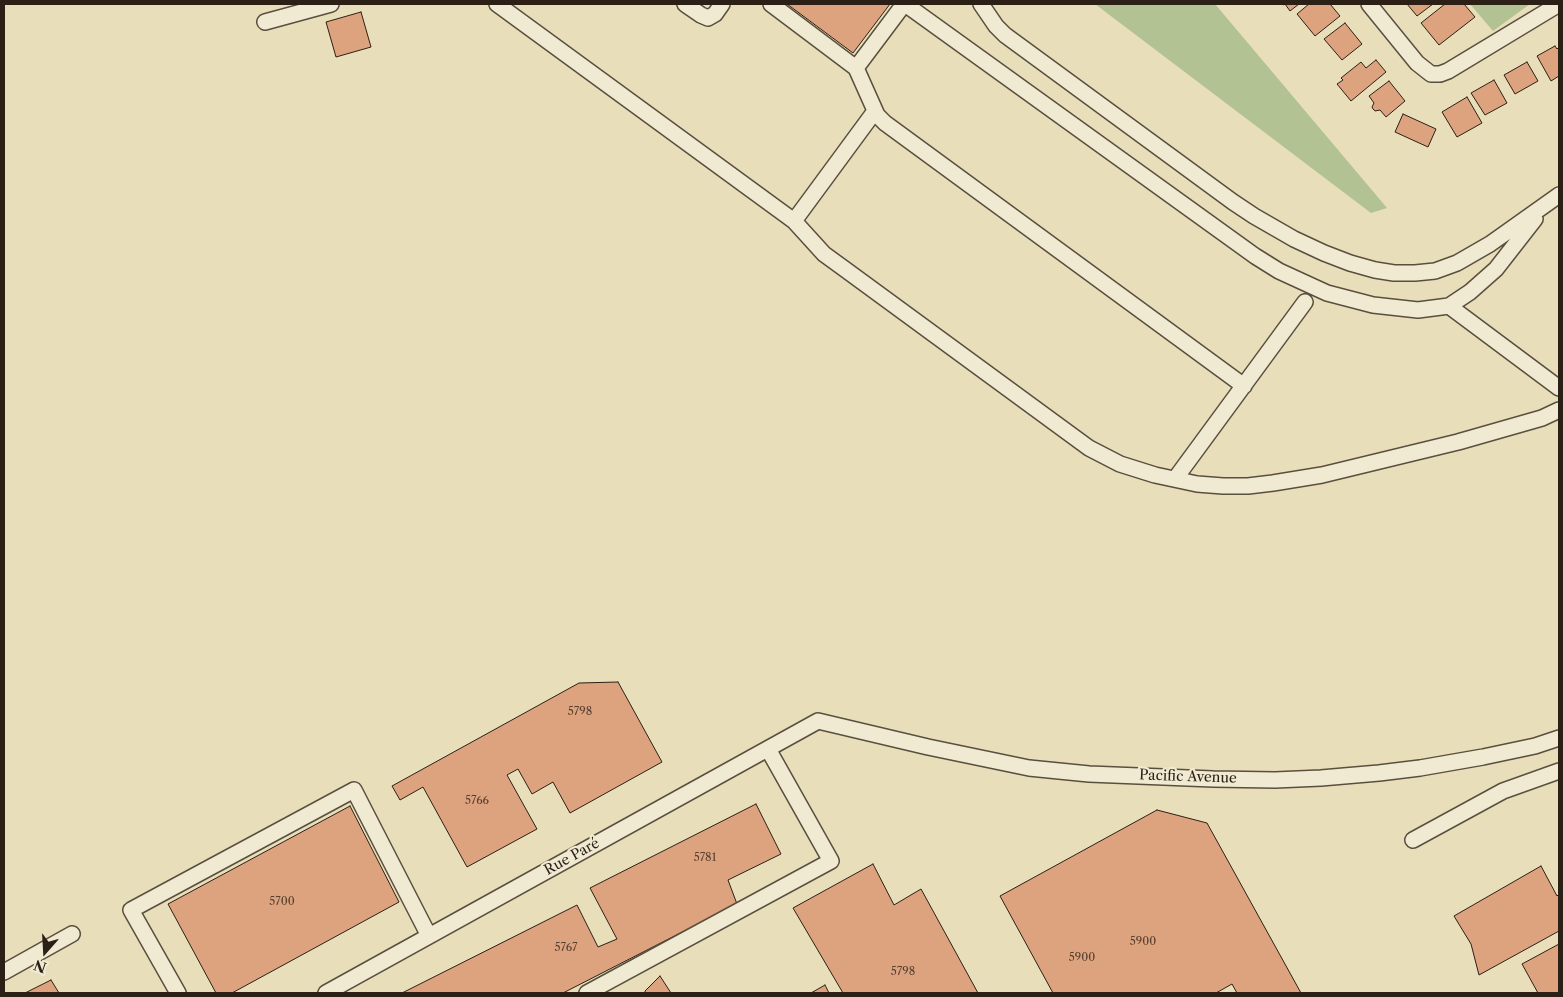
<!DOCTYPE html>
<html>
<head>
<meta charset="utf-8">
<style>
  body { margin:0 }
  #map { position:relative; width:1563px; height:997px; overflow:hidden; background:#e8deba; font-family:"Libre Caslon Text",serif }
  canvas { display:block }
  .frame { position:absolute; inset:0; border:5px solid #2b1f16; pointer-events:none }
  .north { position:absolute; left:20px; top:927px; width:50px; height:50px; -webkit-text-stroke:4px #f0ead2; paint-order:stroke; rotate:199deg; font-size:14px; font-weight:700; line-height:20px; text-align:center; color:#2b1f16 }
  .north::after { content:''; display:block; margin:auto; width:18px; height:22px; background:#2b1f16; clip-path:polygon(50% 0,100% 100%,50% 72%,0 100%) }
</style>
</head>
<body>
<div id="map">
<canvas width="1563" height="997"></canvas>
<div class="frame"></div>
<div class="north">N</div>
</div>
<script>
const g = document.querySelector('canvas').getContext('2d');
g.lineJoin = 'round';
function paint(path, color) { g.fillStyle = color; g.fill(path, 'evenodd'); }
const poly = rows => new Path2D(rows.map(r => 'M' + r).join(''));
function trace(path, color, width, dash) { g.strokeStyle = color; g.lineWidth = width; g.lineCap = dash ? 'butt' : 'round'; g.setLineDash(dash || []); g.stroke(path); }
function label(font, color, halo, rows, align = 'center') {
  g.font = font + ' "Libre Caslon Text",serif'; g.lineWidth = 4.5; g.setLineDash([]); g.textBaseline = 'middle'; g.strokeStyle = halo; g.fillStyle = color; for (const [text, x, y, turn = 0] of rows) {
    g.save(); g.translate(x, y); g.rotate((+turn || 0) * Math.PI / 180); g.textAlign = isNaN(turn) ? turn : align; if (halo) g.strokeText(text, 0, 0); g.fillText(text, 0, 0); g.restore();
  }
}
paint(poly([
  [1095,4,1215,4,1387,208,1371,213],
  [1470,4,1530,4,1493,31]
]), '#b2c292');
const building = poly([
  [787,4,890,4,853,53,787,4],
  [1282,4,1299,4,1290,11,1285,4,1283,5,1282,4],
  [1309,4,1330,4,1340,16,1315,36,1297,14,1309,4],
  [1407,4,1433,4,1417,16,1407,4],
  [1445,4,1464,4,1475,17,1439,45,1421,23,1445,4],
  [361,12,371,47,336,57,326,22,361,12],
  [1345,23,1362,44,1342,60,1324,39,1345,23],
  [1555,46,1557,49,1559,47,1559,76,1551,81,1537,56,1555,46],
  [1376,60,1386,72,1351,101,1337,84,1343,80,1341,78,1361,62,1366,68,1376,60],
  [1527,62,1538,81,1515,94,1504,75,1527,62],
  [1494,80,1507,103,1485,115,1471,93,1494,80],
  [1389,81,1405,101,1386,117,1380,110,1375,111,1373,109,1372,107,1374,103,1369,96,1389,81],
  [1467,97,1482,123,1457,137,1442,112,1467,97],
  [1403,114,1436,129,1428,147,1395,132,1403,114],
  [618,682,662,762,570,813,553,782,532,794,518,769,507,775,537,829,467,867,423,787,400,800,392,786,579,683,618,682],
  [756,804,781,854,728,880,737,904,563,993,402,993,577,905,598,947,617,939,590,888,756,804],
  [350,806,399,902,232,993,216,993,168,904,350,806],
  [1157,810,1207,823,1301,993,1237,993,1232,984,1216,993,1053,993,1000,896,1157,810],
  [873,864,894,905,921,889,978,993,843,993,793,908,873,864],
  [1541,866,1557,896,1559,894,1559,931,1479,975,1471,944,1454,916,1541,866],
  [1559,944,1559,993,1538,993,1522,964,1559,944],
  [660,976,671,993,645,993,645,991,660,976],
  [51,980,59,993,25,993,51,980],
  [825,985,829,993,811,993,825,985]
]);
paint(building, '#dda37f');
trace(building, '#2b1f16', 1);
const minor = poly([
  [497,4,794,221,824,254,846,270,1089,448,1120,464,1155,475,1197,484,1223,486,1248,486,1273,483,1322,475,1458,442,1542,418,1559,410],
  [685,4,701,15,708,18,715,14,722,4],
  [771,4,856,68,877,115,885,123,1244,386],
  [905,4,1255,256,1279,271,1327,293,1373,305,1418,310,1449,306],
  [981,4,996,26,1005,35,1233,202,1254,216,1294,239,1324,253,1350,263,1375,270,1394,273,1415,273,1435,271,1457,263,1490,244,1559,195],
  [1369,4,1417,63,1431,74,1440,74,1448,71,1559,4],
  [265,22,331,4],
  [856,68,904,4],
  [1535,219,1496,269,1470,292,1449,306,1559,388],
  [794,221,875,111],
  [1175,479,1305,302],
  [1413,840,1503,791,1559,771],
  [4,972,72,934],
  [178,993,131,910,354,790,429,936],
  [326,993,818,721,928,747,1029,768,1089,774,1213,779,1275,780,1321,778,1379,773,1420,768,1483,757,1535,746,1559,738],
  [587,993,831,861,768,749]
]);
trace(minor, '#5a4f3f', 18);
trace(minor, '#f0ead2', 15);
label('11px', '#584030', null, [
  ["5798",580,712],
  ["5766",477,801],
  ["5781",705,858],
  ["5700",282,902],
  ["5900",1143,942],
  ["5767",566,948],
  ["5900",1082,958],
  ["5798",903,972]
]);
label('14px', '#2b1f16', '#f0ead2', [
  ["Pacific Avenue",1188,777,2],
  ["Rue Paré",572,857,-29]
]);
</script>
</body>
</html>
